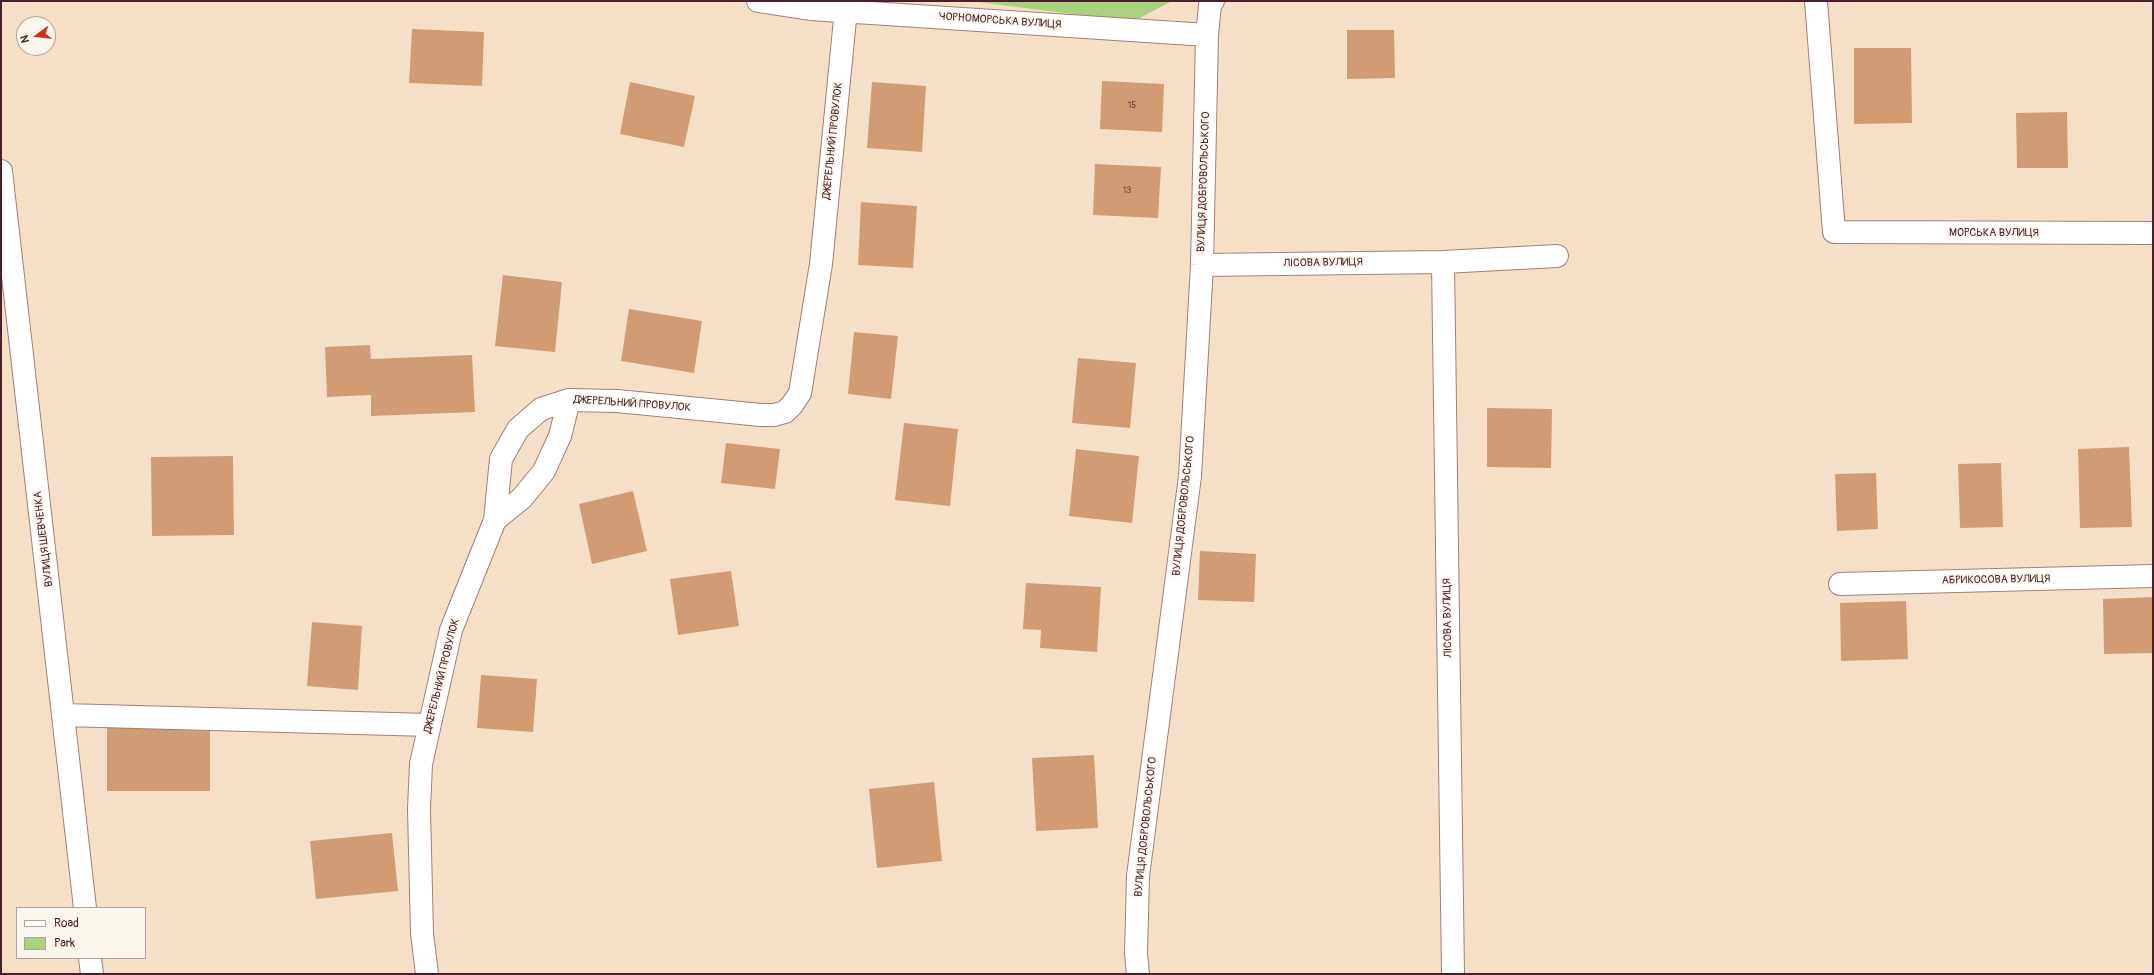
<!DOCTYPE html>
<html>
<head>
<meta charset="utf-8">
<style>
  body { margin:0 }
  #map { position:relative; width:2154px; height:975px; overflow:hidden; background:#f5e0c7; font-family:Pangolin,sans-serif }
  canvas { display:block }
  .frame { position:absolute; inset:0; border:2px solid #4a1f2b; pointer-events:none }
  .legend { position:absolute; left:16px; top:907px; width:130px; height:52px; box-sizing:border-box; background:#fbf7ec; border:1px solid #b4a19f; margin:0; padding:5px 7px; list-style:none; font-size:12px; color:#4a1f2b }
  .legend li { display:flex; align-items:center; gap:8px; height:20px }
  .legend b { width:20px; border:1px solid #b4a19f }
  .north { position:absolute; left:16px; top:16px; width:40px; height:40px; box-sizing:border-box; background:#fbf7ec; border:1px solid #b4a19f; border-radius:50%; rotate:255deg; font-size:11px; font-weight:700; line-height:16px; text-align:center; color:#4a1f2b }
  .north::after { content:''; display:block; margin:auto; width:14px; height:18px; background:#c8321e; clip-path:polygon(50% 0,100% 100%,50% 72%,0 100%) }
</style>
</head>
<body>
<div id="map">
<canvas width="2154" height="975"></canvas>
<div class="frame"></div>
<ul class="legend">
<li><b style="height:5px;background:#fff"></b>Road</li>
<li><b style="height:11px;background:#a8d27d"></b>Park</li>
</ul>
<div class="north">N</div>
</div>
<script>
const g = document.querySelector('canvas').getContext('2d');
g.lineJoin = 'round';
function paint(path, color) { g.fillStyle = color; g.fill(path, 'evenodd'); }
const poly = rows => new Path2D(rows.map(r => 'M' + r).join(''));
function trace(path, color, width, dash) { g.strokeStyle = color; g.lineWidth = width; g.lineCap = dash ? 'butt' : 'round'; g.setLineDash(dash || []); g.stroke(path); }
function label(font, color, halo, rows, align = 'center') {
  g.font = font + ' Pangolin,sans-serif'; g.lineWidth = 4; g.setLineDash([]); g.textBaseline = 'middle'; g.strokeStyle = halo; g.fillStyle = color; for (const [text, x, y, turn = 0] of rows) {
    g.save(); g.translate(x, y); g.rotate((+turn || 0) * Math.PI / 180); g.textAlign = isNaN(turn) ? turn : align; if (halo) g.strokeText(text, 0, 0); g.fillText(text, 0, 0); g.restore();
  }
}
paint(poly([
  [971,1,1172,1,1132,22]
]), '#a8d27d');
paint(poly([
  [412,29,484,32,482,86,409,83],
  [1347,30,1394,30,1395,78,1347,79],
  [1854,48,1911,48,1912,123,1854,124],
  [1102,81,1164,84,1162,132,1100,129],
  [630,82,695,96,684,147,620,134],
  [872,82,926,86,922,152,867,148],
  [2067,112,2068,168,2017,168,2016,113],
  [1095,164,1161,167,1158,218,1093,215],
  [861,202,917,206,913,268,858,265],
  [503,275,562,282,555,352,495,346],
  [629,309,702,321,694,373,621,361],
  [854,332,898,336,891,399,848,394],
  [370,345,371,359,472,355,475,412,371,416,371,395,327,397,325,347],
  [1078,358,1136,363,1130,428,1072,423],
  [1487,408,1552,409,1551,468,1487,467],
  [904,423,958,429,950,506,895,500],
  [726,443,780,449,775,489,721,483],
  [2129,447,2132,527,2080,528,2078,449],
  [1076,449,1139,456,1132,523,1069,516],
  [233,456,234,535,152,536,151,457],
  [2001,463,2003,527,1960,528,1958,464],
  [1876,473,1878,529,1837,531,1835,474],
  [633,491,647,551,592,564,579,504],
  [1200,551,1256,554,1254,602,1198,600],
  [731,571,739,626,678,635,670,579],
  [1026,583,1101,587,1097,652,1040,648,1041,630,1023,629],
  [2153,597,2153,653,2104,654,2103,599],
  [1906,601,1908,659,1841,661,1840,603],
  [312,622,362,626,358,690,307,686],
  [481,675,537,679,533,732,477,728],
  [107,726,210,726,210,791,107,791],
  [1094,755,1098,828,1036,831,1032,758],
  [934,782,942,861,877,868,869,789],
  [392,833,398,891,316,899,310,841]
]), '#d19c73');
const minor = poly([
  [758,1,810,9,1207,35,1210,5,1213,1],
  [1816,1,1834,232,2153,233],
  [1,171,85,908],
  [1443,262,1453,974],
  [1202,265,1443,262,1557,256],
  [495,520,522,498,544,471,560,436,569,400],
  [1840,584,2153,576],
  [64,715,429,725],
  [90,958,92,974],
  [427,974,422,933,419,809,421,764,451,630,495,520,501,459,518,429,541,409,569,400,617,401,761,415,774,415,785,412,792,405,800,393,821,264,846,9],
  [1138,974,1136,954,1138,876,1190,476,1202,265,1207,35]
]);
trace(minor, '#a08079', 24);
trace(minor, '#fff', 22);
label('9px', '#6c3e3d', null, [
  ["15",1132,106],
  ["13",1127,191]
]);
label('11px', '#4a1f2b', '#fbf7ec', [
  ["ЧОРНОМОРСЬКА ВУЛИЦЯ",1000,21,4],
  ["ДЖЕРЕЛЬНИЙ ПРОВУЛОК",833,141,-84],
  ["ВУЛИЦЯ ДОБРОВОЛЬСЬКОГО",1204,182,-88],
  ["МОРСЬКА ВУЛИЦЯ",1994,233],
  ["ЛІСОВА ВУЛИЦЯ",1323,263,-1],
  ["ДЖЕРЕЛЬНИЙ ПРОВУЛОК",632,404,4],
  ["ВУЛИЦЯ ДОБРОВОЛЬСЬКОГО",1184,506,-84],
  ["ВУЛИЦЯ ШЕВЧЕНКА",44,539,-97],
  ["АБРИКОСОВА ВУЛИЦЯ",1996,580,-1],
  ["ЛІСОВА ВУЛИЦЯ",1448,618,-91],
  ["ДЖЕРЕЛЬНИЙ ПРОВУЛОК",442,676,-76],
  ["ВУЛИЦЯ ДОБРОВОЛЬСЬКОГО",1146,827,-84]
]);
</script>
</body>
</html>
